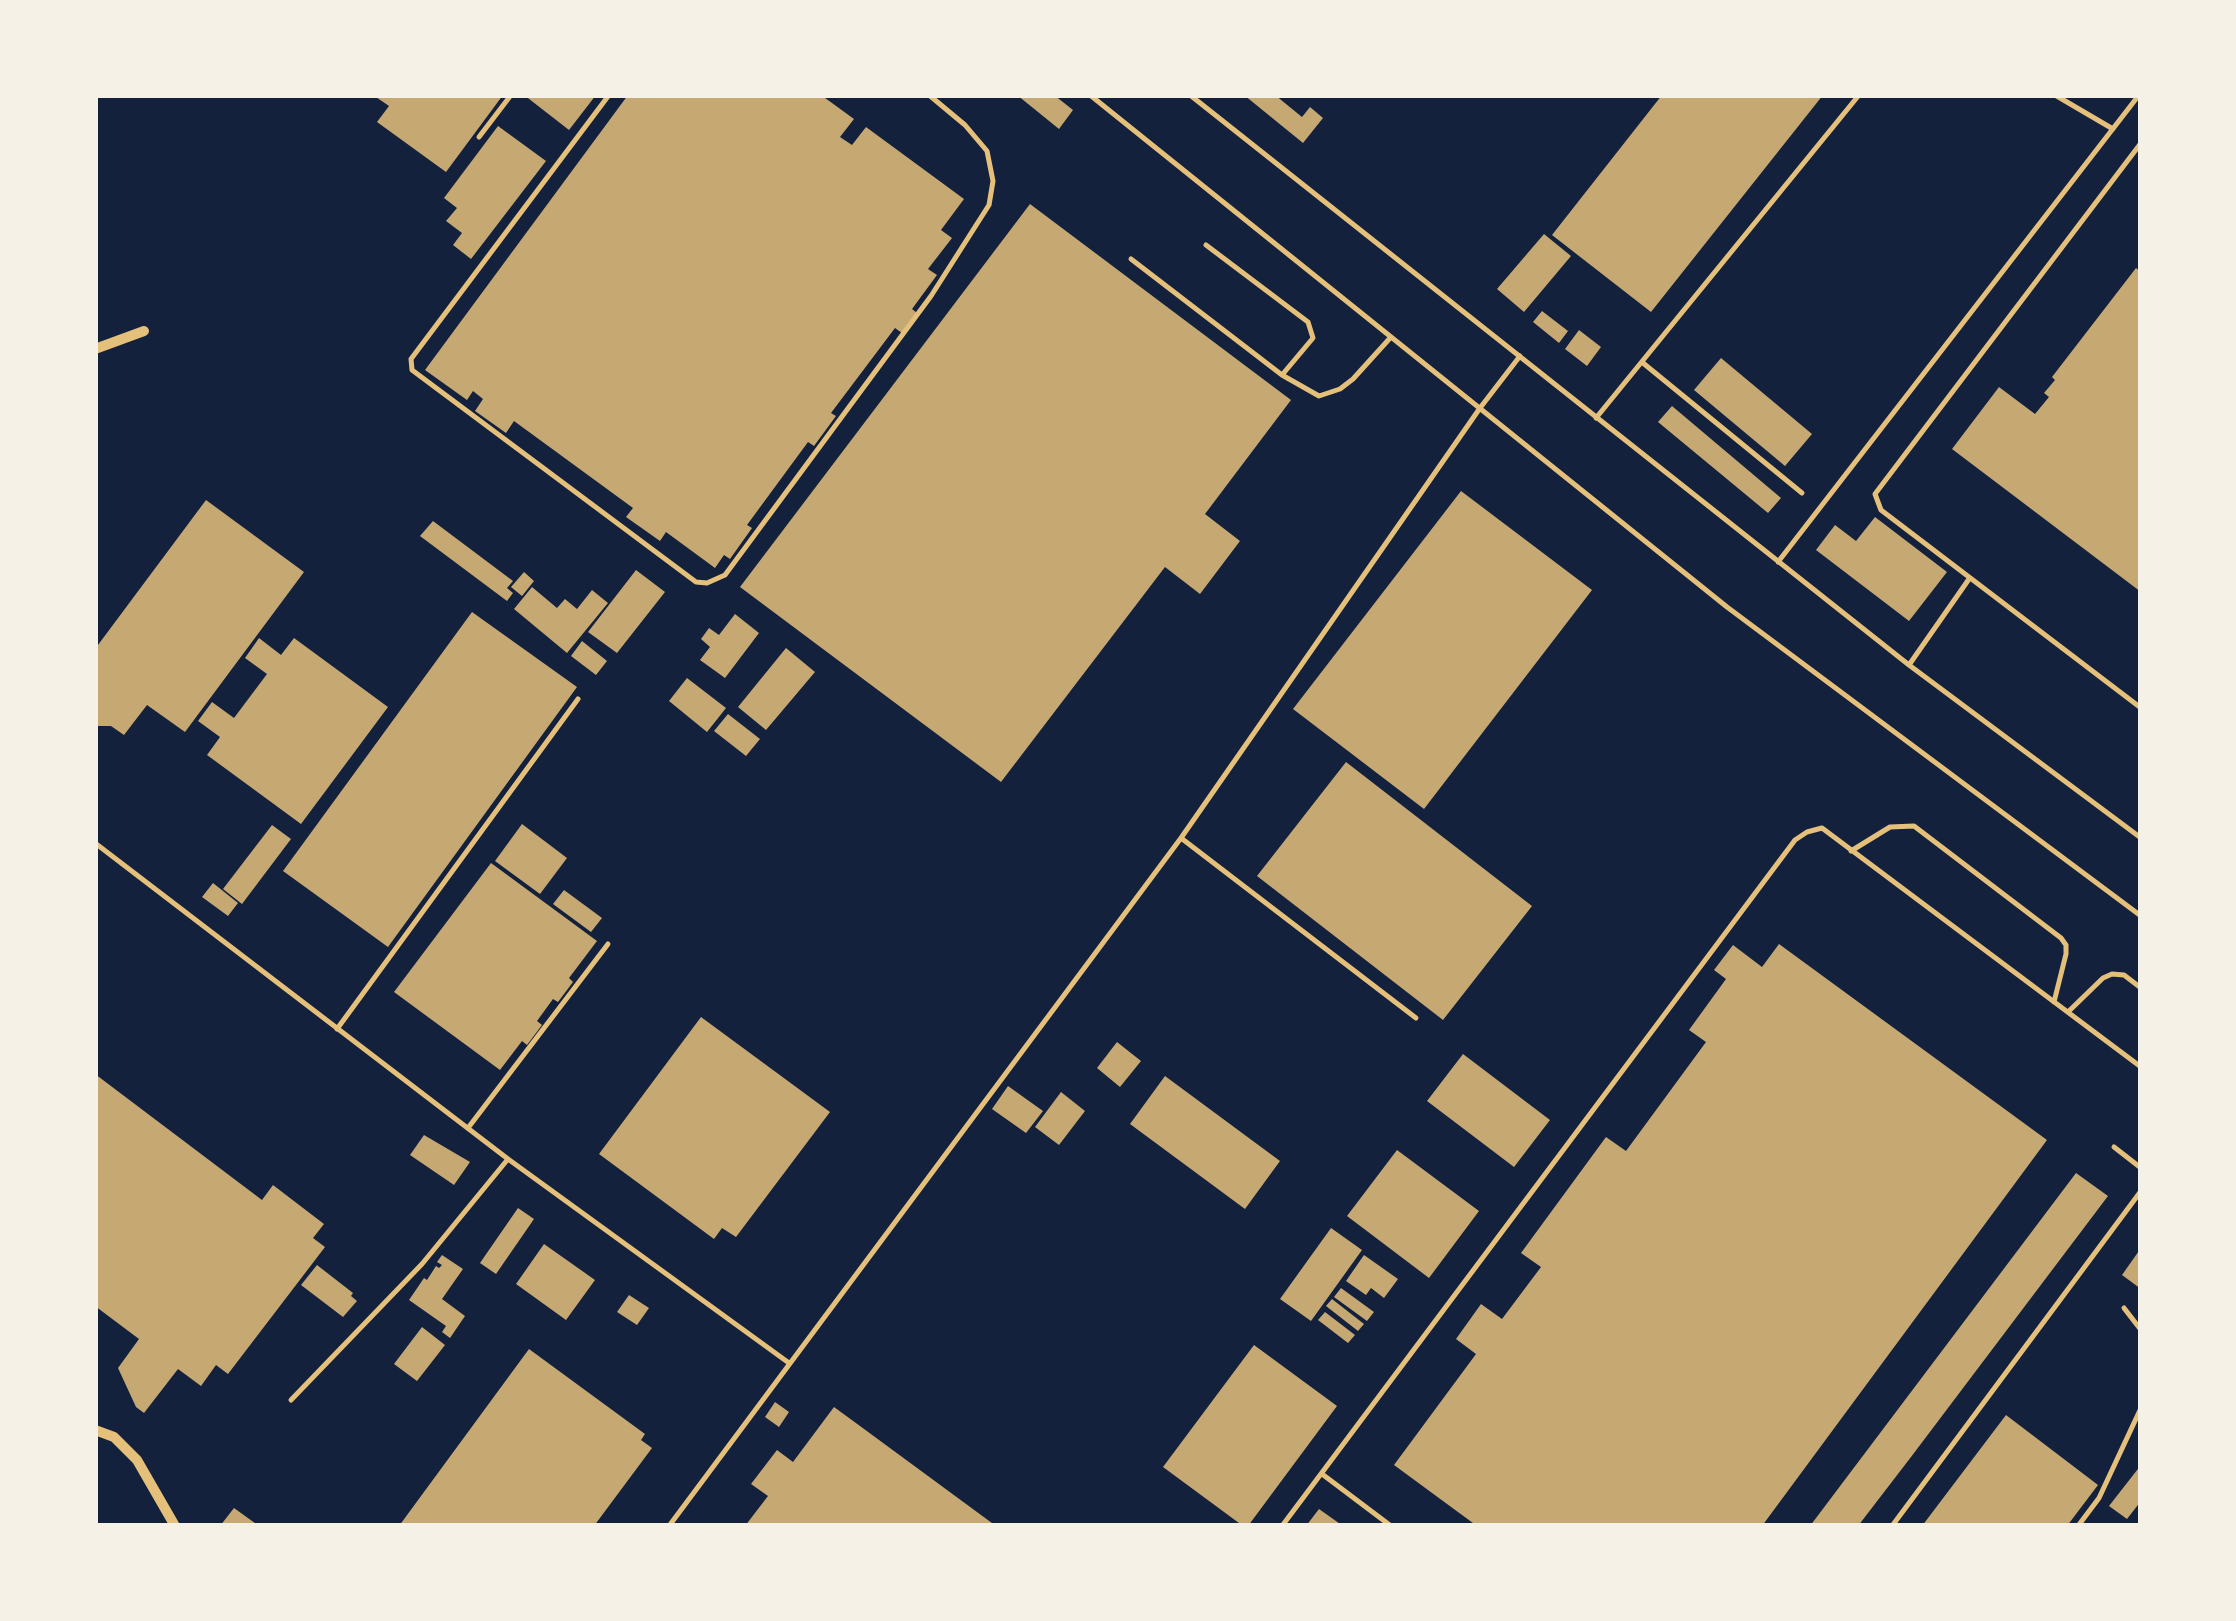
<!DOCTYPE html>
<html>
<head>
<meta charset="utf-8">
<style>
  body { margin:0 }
  #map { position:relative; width:2236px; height:1621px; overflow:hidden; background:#14213d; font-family:Mulish,sans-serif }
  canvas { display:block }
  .frame { position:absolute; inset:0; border:98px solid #f6f1e7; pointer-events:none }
</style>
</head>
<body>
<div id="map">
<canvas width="2236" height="1621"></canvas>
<div class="frame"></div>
</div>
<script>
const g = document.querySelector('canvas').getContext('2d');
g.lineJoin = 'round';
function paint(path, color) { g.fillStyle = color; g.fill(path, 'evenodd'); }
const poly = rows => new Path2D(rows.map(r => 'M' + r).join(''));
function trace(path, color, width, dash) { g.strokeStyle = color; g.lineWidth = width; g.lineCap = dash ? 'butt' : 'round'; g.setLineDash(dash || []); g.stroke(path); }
paint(poly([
  [373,95,503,95,446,172,377,122,389,106],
  [524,95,596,95,569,130],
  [628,95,821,95,854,119,840,137,852,145,866,127,964,199,941,230,952,238,928,269,937,275,912,309,917,313,902,333,895,328,831,413,836,416,814,446,808,442,747,525,752,528,730,559,724,555,715,568,666,532,660,541,626,517,633,508,514,421,506,433,475,411,483,399,473,391,467,400,425,370],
  [1017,95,1054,95,1073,110,1059,129],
  [1244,95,1275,95,1302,117,1310,107,1323,118,1303,143],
  [1662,95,1823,95,1651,312,1552,235],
  [498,126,546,161,471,259,453,245,462,233,446,221,457,208,444,198],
  [1030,204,1291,400,1205,514,1240,541,1200,594,1165,567,1001,782,740,587],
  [1544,234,1571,256,1524,312,1497,289],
  [2136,268,2141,272,2141,592,1952,449,1999,387,2035,414,2049,397,2044,393,2055,380,2052,377],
  [1542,311,1568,331,1559,343,1533,322],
  [1579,330,1601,347,1587,366,1565,349],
  [1721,358,1812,434,1785,466,1694,390],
  [1672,406,1781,498,1768,513,1658,422],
  [1461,491,1592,590,1424,809,1293,709],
  [206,500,304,572,185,732,147,705,124,735,111,726,95,726,95,649],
  [1875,517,1947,572,1909,621,1816,550,1835,525,1856,541],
  [433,521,513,581,507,588,513,593,507,601,420,536],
  [636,570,665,592,617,653,588,632],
  [524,572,534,581,522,596,511,587],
  [532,587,557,608,565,599,577,609,592,590,608,603,567,653,514,609],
  [472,612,577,687,388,947,283,871],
  [735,614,759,633,725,678,700,660,710,647,701,639,709,628,719,635],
  [259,638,281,655,294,638,388,707,301,824,207,755,220,737,198,721,212,702,234,718,267,674,245,658],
  [582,641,607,661,596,675,571,656],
  [786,648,815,672,766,730,738,707],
  [687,678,726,708,707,732,669,701],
  [728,714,760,739,746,756,714,731],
  [1346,762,1532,906,1443,1020,1257,876],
  [522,824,567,858,540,894,495,861],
  [272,825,291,839,242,904,223,889],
  [491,863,597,941,569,978,573,982,558,1002,553,999,537,1021,542,1025,527,1045,522,1041,500,1070,394,992],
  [213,883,238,903,228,916,202,897],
  [564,890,602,918,591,932,553,904],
  [1779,944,2047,1140,1762,1526,1477,1526,1394,1465,1476,1354,1456,1339,1481,1304,1502,1319,1541,1267,1521,1253,1606,1137,1626,1151,1706,1042,1689,1030,1726,979,1714,970,1733,945,1762,967],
  [701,1017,830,1112,736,1237,722,1228,714,1239,599,1154],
  [1117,1042,1141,1061,1120,1087,1097,1068],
  [1463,1054,1550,1120,1514,1167,1427,1101],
  [95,1074,262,1200,273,1185,324,1224,313,1238,325,1247,228,1374,216,1365,201,1386,178,1369,144,1413,136,1407,118,1368,139,1339,95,1306],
  [1165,1076,1280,1161,1245,1209,1130,1124],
  [1008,1086,1043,1111,1026,1133,992,1109],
  [1061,1092,1085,1111,1059,1145,1035,1127],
  [424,1135,470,1162,454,1185,410,1155],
  [1397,1150,1479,1211,1429,1278,1347,1216],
  [2076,1173,2108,1196,1911,1457,1858,1526,1810,1526],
  [518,1208,534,1219,496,1274,480,1263],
  [1331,1228,1362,1250,1311,1321,1280,1299],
  [544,1244,595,1280,566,1320,516,1284],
  [2141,1248,2141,1289,2122,1275],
  [442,1255,463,1269,442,1299,465,1316,450,1338,442,1332,446,1326,409,1300,424,1278,427,1280,436,1266,439,1268,442,1265,437,1262],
  [1364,1255,1398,1279,1384,1298,1371,1288,1366,1295,1346,1281],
  [317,1265,353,1293,351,1296,357,1301,343,1317,301,1285],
  [1341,1288,1374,1312,1367,1321,1334,1297],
  [629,1295,649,1308,637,1325,617,1312],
  [1332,1299,1364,1324,1358,1331,1326,1306],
  [1325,1312,1355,1335,1348,1343,1318,1320],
  [422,1327,445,1345,417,1381,394,1364],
  [1254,1345,1337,1406,1248,1526,1243,1526,1163,1467],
  [529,1349,645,1434,641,1440,652,1448,594,1526,399,1526],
  [775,1402,789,1412,779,1427,765,1417],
  [834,1407,860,1426,996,1526,745,1526,768,1496,751,1484,777,1450,793,1462],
  [2006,1415,2098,1485,2067,1526,1922,1526],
  [2141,1465,2141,1501,2127,1519,2109,1506],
  [234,1508,259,1526,220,1526],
  [1319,1509,1343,1526,1306,1526]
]), '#c6a872');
trace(poly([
  [609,95,411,359,412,370,696,582,707,583,725,575,931,296,989,205,993,181,987,151,965,125,929,95],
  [1090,95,1727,607,2141,916],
  [1190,95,1909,665,2141,838],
  [2055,95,2113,129],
  [479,137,511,95],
  [2141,143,1875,494,1881,510,2141,708],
  [1206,245,1308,322,1313,338,1282,375],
  [1131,259,1282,375,1319,396,1340,389,1353,379,1391,337],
  [1643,363,1802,493],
  [1596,418,1859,95],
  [1778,562,2139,95],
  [1909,665,1969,579],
  [1181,838,1416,1018],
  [95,843,508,1159,789,1363],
  [1851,851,1890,827,1914,826,2061,938,2066,945,2066,954,2054,1002],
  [2068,1012,2103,978,2112,974,2124,975,2141,988],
  [337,1029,578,699],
  [468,1128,608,944],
  [2114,1147,2141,1168],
  [2124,1308,2141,1330],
  [291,1400,422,1264,508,1159],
  [1322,1474,1391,1526],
  [669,1526,1181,838,1480,408,1520,356],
  [1282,1526,1795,840,1807,832,1822,828,2141,1067],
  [1892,1526,2141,1191],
  [2078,1526,2099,1498,2141,1408]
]), '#e5c07b', 5);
trace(poly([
  [95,349,144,331],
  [95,1430,114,1437,137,1460,175,1526]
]), '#e5c07b', 10);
</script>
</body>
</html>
